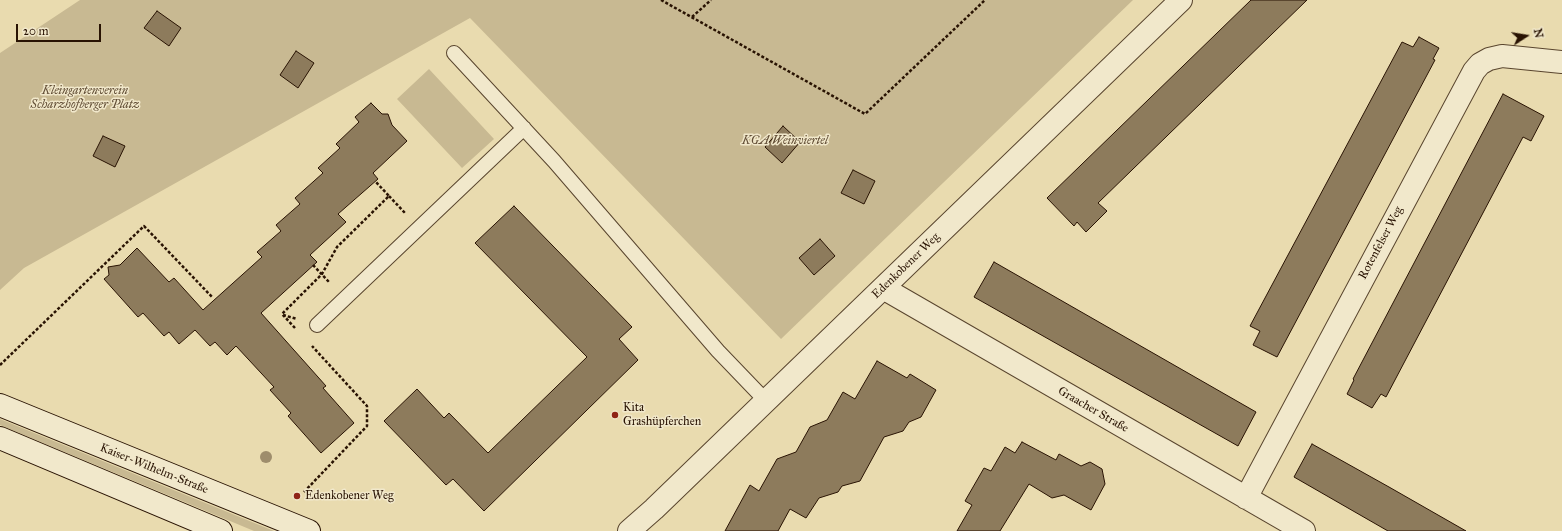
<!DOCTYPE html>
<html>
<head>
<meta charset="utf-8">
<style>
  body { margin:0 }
  #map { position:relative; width:1562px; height:531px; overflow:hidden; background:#e9dbaf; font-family:"IM FELL Great Primer",serif }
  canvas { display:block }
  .north { position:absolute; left:1506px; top:16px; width:40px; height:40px; -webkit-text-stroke:3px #f1e8cb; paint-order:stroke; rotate:78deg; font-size:11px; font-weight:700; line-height:16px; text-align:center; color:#291303 }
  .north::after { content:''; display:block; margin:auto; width:14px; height:18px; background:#291303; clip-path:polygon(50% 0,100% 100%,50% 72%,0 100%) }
  .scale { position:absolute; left:16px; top:24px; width:85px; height:18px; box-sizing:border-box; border:2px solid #291303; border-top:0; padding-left:5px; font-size:12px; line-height:14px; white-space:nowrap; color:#291303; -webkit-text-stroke:3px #f1e8cb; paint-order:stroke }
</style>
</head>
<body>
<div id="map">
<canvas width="1562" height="531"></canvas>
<div class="north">N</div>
<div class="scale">20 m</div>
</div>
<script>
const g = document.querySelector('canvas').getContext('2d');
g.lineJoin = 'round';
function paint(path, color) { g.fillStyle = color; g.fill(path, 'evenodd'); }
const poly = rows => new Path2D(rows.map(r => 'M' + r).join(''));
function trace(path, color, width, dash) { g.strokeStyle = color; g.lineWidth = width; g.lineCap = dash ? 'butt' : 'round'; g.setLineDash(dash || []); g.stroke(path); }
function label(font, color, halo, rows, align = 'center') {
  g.font = font + ' "IM FELL Great Primer",serif'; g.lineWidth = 3; g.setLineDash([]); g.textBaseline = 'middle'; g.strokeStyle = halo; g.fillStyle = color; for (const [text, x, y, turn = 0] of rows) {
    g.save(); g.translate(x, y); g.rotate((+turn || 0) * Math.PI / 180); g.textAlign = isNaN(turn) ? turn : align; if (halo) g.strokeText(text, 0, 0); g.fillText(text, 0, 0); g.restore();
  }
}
paint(poly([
  [80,0,1133,0,781,339,470,18,24,268,0,290,0,53],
  [429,69,494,139,462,168,397,99],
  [0,419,274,531,254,531,0,425]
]), '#c8b992');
const building = poly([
  [1251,0,1307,0,1098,203,1107,211,1086,232,1077,222,1074,226,1047,198,1251,0],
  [157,11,181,28,169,46,144,28,157,11],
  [1419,37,1439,48,1433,59,1435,60,1277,357,1253,345,1260,331,1250,326,1402,42,1413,47,1419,37],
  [296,51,314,63,298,88,280,75,296,51],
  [1503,94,1544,116,1531,141,1523,137,1386,397,1381,394,1372,408,1347,394,1354,380,1353,379,1503,94],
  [371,103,382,114,388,114,392,125,407,141,373,173,378,179,338,214,346,222,310,255,317,262,261,313,326,386,323,388,354,423,321,453,288,416,291,413,270,390,274,387,236,346,227,355,215,342,210,346,195,330,179,344,169,332,164,336,143,313,138,317,104,279,109,275,108,267,120,265,137,248,169,282,174,278,203,310,262,257,257,252,281,231,276,225,300,204,295,198,323,173,318,168,340,148,336,144,359,122,355,117,371,103],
  [783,126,800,142,782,163,765,147,783,126],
  [103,136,125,146,115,167,93,156,103,136],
  [853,170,875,181,864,204,841,193,853,170],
  [514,206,632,327,619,339,638,360,484,511,453,479,446,485,384,421,417,389,444,418,449,413,488,453,587,357,475,243,514,206],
  [820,239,835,256,814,275,799,258,820,239],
  [994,262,1256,412,1238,446,974,297,994,262],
  [877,361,907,378,910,374,936,390,921,417,909,422,903,431,884,437,860,481,842,486,838,492,819,498,806,518,790,509,778,531,725,531,750,485,759,491,777,459,796,452,810,427,827,420,843,392,855,399,877,361],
  [1022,442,1056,460,1059,454,1081,466,1090,462,1102,469,1105,484,1091,510,1064,495,1052,498,1029,484,1000,531,957,531,972,505,965,501,984,468,991,471,1005,447,1015,453,1022,442],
  [1312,444,1389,487,1466,531,1388,531,1294,477,1312,444]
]);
paint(building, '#8d7b5c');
trace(building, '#291303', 1);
const lane = poly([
  [454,53,554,161,718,351,766,401],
  [317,325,524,128]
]);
const street = poly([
  [883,288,1304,531],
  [1246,498,1474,71,1480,64,1489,59,1502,56,1562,62],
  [629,531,654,509,1181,0]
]);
const secondary = poly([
  [0,405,309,531],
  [0,438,221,531]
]);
trace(lane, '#59452e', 16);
trace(street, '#59452e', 24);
trace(secondary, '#291303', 24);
trace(poly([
  [661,0,865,114,985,0],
  [692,17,711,0],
  [389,196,405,213],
  [313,265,329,282],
  [283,315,297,319],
  [295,328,282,314,322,274,337,247,389,196,375,181],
  [0,365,144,226,213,298],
  [304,492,367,426,367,406,312,346]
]), '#291303', 2.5, [3, 2]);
trace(lane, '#f1e8cb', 14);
trace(street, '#f1e8cb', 22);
trace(secondary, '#f1e8cb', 22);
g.fillStyle = '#9e8d6c';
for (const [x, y] of [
  [266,457]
]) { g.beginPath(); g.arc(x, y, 6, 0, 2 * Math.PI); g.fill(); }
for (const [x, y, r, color] of [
  [615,415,4,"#8f2418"],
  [297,496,4,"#8f2418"]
]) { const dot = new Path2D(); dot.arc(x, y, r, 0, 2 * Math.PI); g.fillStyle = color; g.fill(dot); trace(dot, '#f1e8cb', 1.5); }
label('italic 12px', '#614d35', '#f1e8cb', [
  ["Kleingartenverein",85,91],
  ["Scharzhofberger Platz",85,105],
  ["KGA Weinviertel",785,141]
]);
label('12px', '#291303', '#f1e8cb', [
  ["Rotenfelser Weg",1381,243,-62],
  ["Edenkobener Weg",906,266,-44],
  ["Graacher Straße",1093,410,30],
  ["Kaiser-Wilhelm-Straße",154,469,22]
]);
label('12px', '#291303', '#f1e8cb', [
  ["Kita",623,408],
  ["Grashüpferchen",623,422],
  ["Edenkobener Weg",305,496]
], 'left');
</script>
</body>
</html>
